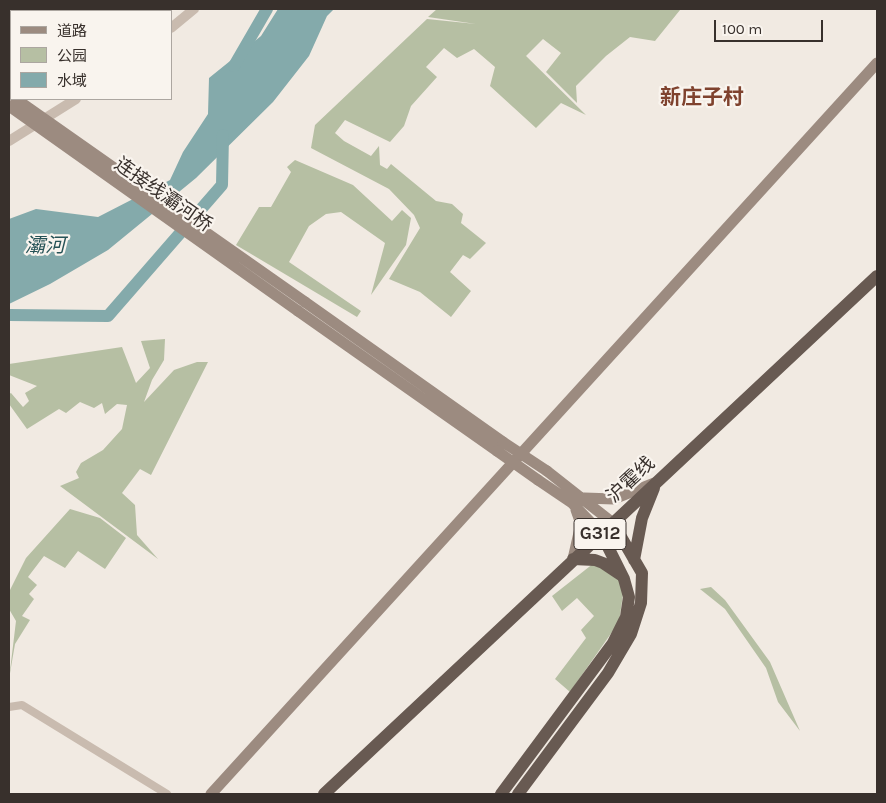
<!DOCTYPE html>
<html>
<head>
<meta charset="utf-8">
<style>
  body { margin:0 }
  #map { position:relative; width:886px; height:803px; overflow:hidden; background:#f1eae2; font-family:Karla,"Noto Sans SC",sans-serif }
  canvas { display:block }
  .frame { position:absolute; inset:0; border:10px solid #38302c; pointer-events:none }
  .legend { position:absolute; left:10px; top:10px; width:162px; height:90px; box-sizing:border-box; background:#f9f4ee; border:1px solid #aca6a0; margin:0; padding:6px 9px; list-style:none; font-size:15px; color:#38302c }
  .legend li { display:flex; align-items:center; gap:10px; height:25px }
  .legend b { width:25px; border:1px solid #aca6a0 }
  .scale { position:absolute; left:714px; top:20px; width:109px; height:22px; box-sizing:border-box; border:2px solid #38302c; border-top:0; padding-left:6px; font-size:15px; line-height:18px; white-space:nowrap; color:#38302c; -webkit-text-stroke:4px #f9f4ee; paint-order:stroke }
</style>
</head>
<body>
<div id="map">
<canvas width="886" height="803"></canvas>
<div class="frame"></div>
<ul class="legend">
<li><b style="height:6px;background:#9c8b80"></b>道路</li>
<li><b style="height:14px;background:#b6bfa3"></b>公园</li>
<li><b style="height:14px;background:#84aaab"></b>水域</li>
</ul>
<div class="scale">100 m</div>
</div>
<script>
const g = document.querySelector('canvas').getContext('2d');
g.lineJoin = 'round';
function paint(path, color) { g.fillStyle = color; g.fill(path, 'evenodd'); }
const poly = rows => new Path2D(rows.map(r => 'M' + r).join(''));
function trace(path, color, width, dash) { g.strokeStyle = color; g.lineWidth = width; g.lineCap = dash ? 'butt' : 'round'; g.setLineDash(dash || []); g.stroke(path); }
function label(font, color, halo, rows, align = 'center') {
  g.font = font + ' Karla,"Noto Sans SC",sans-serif'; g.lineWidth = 4.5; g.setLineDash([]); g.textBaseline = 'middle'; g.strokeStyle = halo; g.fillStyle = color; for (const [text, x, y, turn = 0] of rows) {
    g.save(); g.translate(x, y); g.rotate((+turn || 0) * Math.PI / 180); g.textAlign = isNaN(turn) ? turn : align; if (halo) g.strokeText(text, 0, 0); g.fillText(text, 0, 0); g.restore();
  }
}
paint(poly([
  [9,9,77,9,82,11,11,11,11,86,9,84],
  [437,9,680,10,655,41,630,37,606,56,576,86,577,103,546,72,561,53,543,39,526,56,524,54,586,115,561,103,536,128,490,86,495,67,474,49,457,58,444,48,426,67,437,77,411,106,404,126,390,142,345,120,335,133,344,141,371,156,379,146,380,165,387,169,391,164,436,201,452,204,463,214,461,223,486,243,470,259,463,255,450,272,471,291,451,317,420,292,389,279,420,228,414,215,389,189,311,148,315,125,427,19,476,24,428,17],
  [295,160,353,185,392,221,402,210,411,218,406,245,371,295,385,243,341,212,326,214,309,226,293,255,289,262,361,311,357,317,236,245,259,207,271,207,291,172,287,167],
  [165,339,164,360,152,380,144,402,174,370,197,362,208,362,151,475,140,469,122,493,135,505,137,535,158,559,60,486,79,478,76,472,81,463,103,450,122,429,127,405,117,404,105,414,102,403,94,408,80,402,66,413,59,409,27,429,9,404,9,394,11,393,23,407,29,401,25,393,37,386,9,375,9,364,122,347,136,383,150,368,141,341],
  [70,509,100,518,126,538,105,569,78,551,65,568,44,556,28,577,37,585,29,594,34,599,22,616,30,620,15,644,9,679,16,621,9,609,9,592,26,558],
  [594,563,614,572,624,587,619,622,570,692,555,679,586,638,581,630,594,616,577,598,562,611,552,596],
  [711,587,725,600,770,662,800,731,778,702,766,668,725,609,700,589]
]), '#b6bfa3');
paint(poly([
  [278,9,334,9,327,16,309,56,273,102,196,178,108,250,50,284,9,304,9,219,36,209,98,217,170,180,183,152,208,114,209,78,261,36]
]), '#84aaab');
trace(poly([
  [234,66,267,9],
  [9,315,108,316,222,185,223,135]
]), '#84aaab', 12);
trace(poly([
  [9,707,22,705,167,794]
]), '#c9bbaf', 8);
trace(poly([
  [171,28,194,9],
  [9,141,76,99]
]), '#c9bbaf', 10);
trace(poly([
  [9,93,11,95],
  [305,302,503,442],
  [298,311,497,451],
  [547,471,613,523],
  [538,480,572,503,601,533],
  [584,498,614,499,654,483],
  [573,559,581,524,576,510],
  [211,794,877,63]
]), '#9c8b80', 11);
trace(poly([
  [573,559,595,560,603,563,621,575],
  [634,560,642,518,654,488],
  [324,794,877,276],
  [501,794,613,643,626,617,629,597,624,579,601,533],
  [518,794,608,673,631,634,641,603,642,573,613,523]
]), '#685a52', 12);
trace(poly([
  [16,99,305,302],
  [9,106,298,311],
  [503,442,547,471],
  [497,451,538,480]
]), '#9c8b80', 11);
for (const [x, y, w] of [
  [600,534,52]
]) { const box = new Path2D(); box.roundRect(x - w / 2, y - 15.5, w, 31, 4); g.fillStyle = '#f9f4ee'; g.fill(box); trace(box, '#38302c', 1); }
label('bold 18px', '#38302c', null, [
  ["G312",600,534]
]);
label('19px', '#38302c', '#f9f4ee', [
  ["连接线灞河桥",163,195,35],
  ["沪霍线",631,480,-43]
]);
label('italic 20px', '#265256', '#f9f4ee', [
  ["灞河",45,246]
]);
label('bold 21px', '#7f422e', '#f9f4ee', [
  ["新庄子村",702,98]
]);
</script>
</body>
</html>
